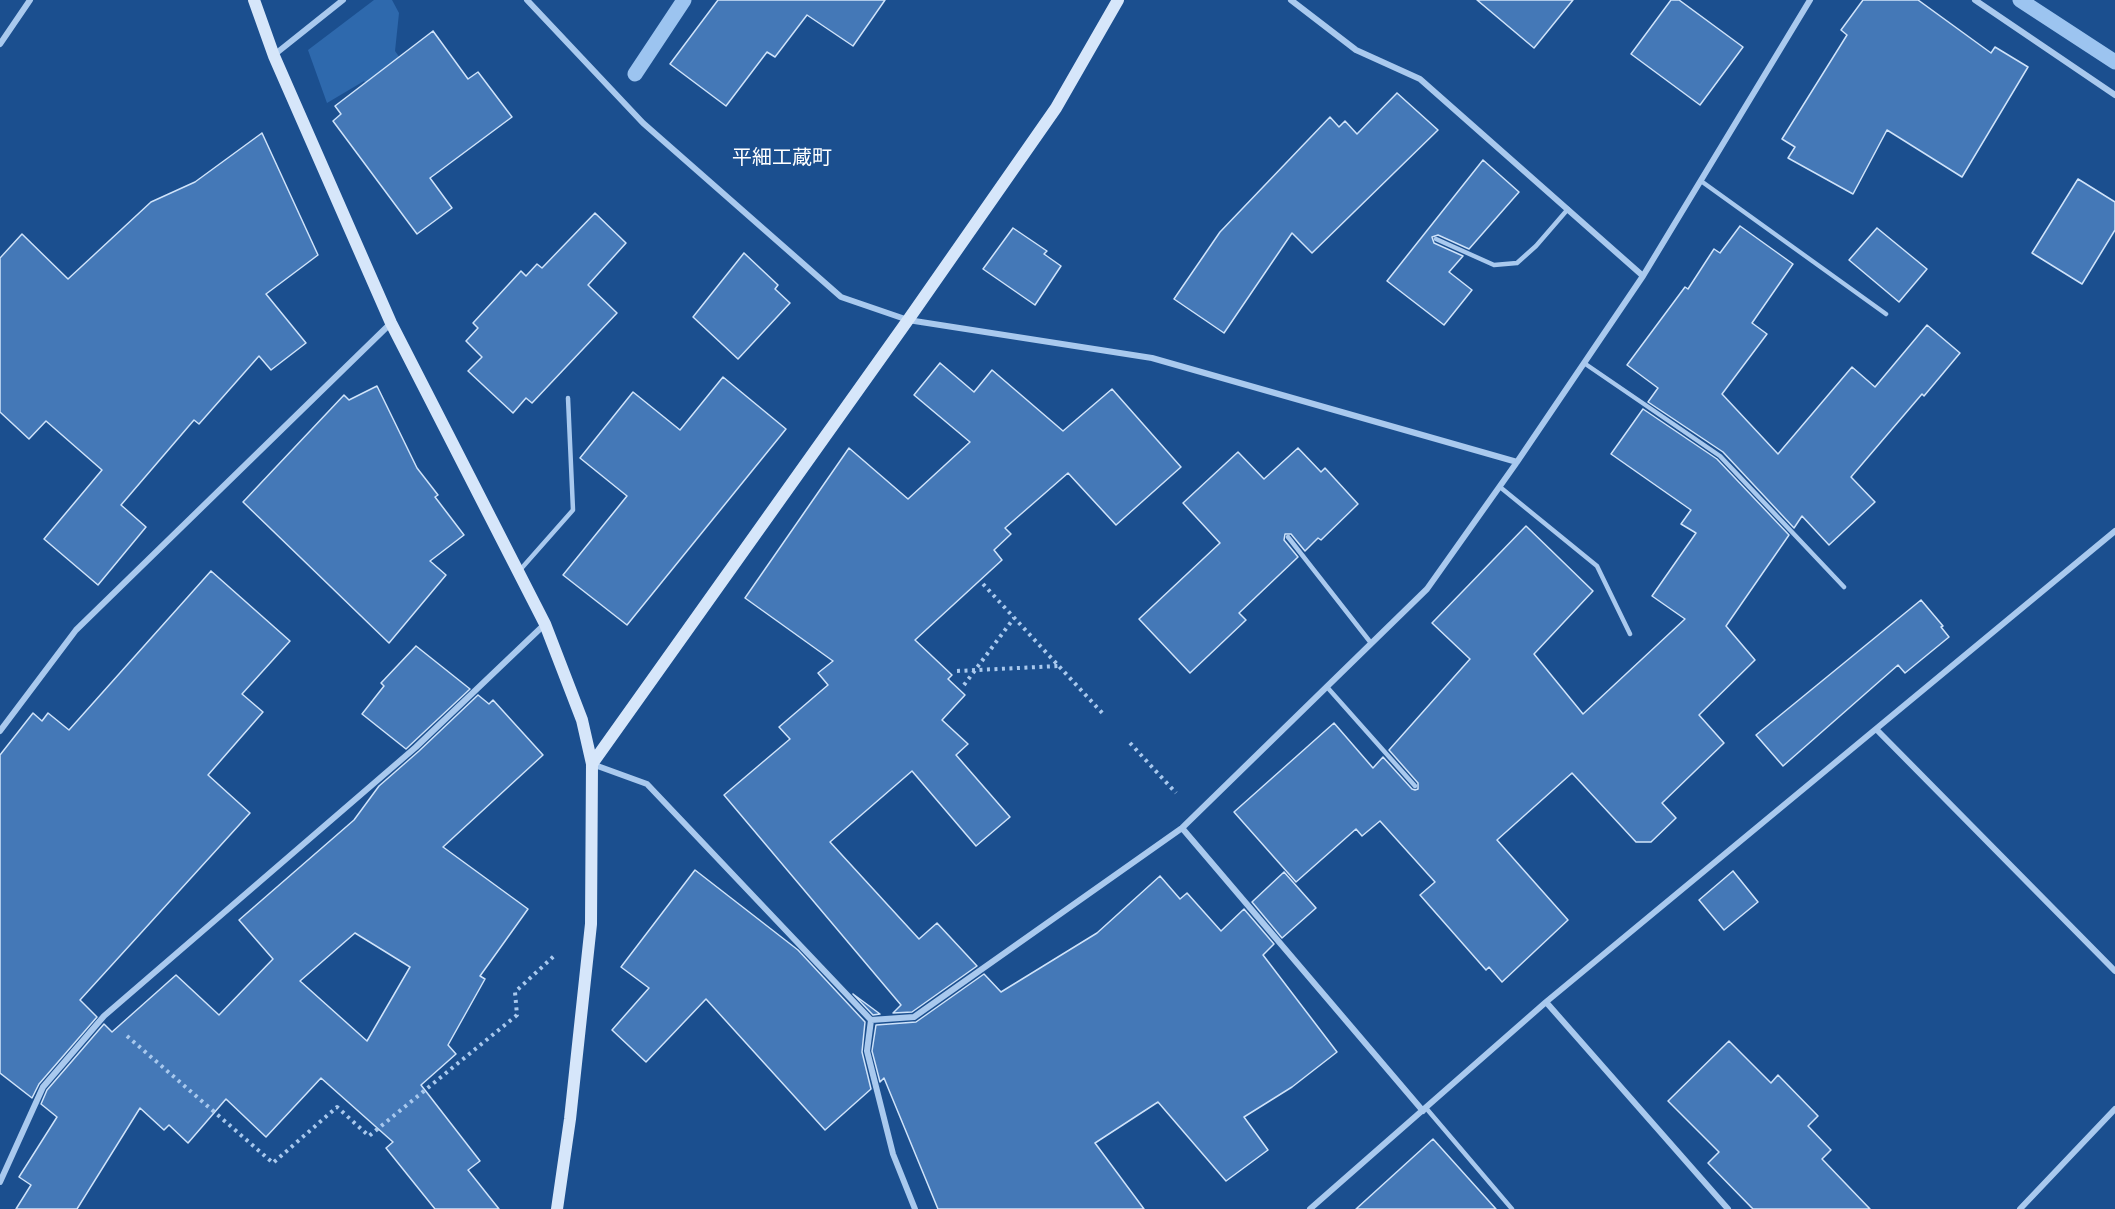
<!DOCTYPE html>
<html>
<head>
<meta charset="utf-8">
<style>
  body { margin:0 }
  canvas { display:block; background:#1b4f8f }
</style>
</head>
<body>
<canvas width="2115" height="1209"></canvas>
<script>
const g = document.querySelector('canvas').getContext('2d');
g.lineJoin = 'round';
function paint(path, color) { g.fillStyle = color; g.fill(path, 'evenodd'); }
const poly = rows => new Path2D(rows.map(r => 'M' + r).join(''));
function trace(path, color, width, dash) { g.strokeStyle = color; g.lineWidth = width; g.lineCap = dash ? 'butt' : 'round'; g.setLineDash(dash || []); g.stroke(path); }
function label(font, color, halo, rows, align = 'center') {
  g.font = font + ' "Source Sans 3","Noto Sans JP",sans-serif'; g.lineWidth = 6; g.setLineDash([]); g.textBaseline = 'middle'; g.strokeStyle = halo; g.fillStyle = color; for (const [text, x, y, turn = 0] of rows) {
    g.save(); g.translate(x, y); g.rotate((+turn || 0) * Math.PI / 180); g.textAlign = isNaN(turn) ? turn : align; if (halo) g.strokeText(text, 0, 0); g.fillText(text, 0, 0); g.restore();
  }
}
paint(poly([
  [374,0,392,0,399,13,395,51,407,68,410,139,364,81,327,103,308,50]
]), '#2e69ad');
trace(poly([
  [2020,0,2115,62],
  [635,74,684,0]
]), '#9cc4f0', 15);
const building = poly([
  [718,0,885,0,853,46,807,15,775,57,767,52,726,106,670,64,718,0],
  [1477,0,1573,0,1534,48,1477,0],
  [1671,0,1679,0,1743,47,1700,105,1631,54,1671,0],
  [1863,0,1918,0,1991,53,1995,47,2028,67,1962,177,1887,130,1853,194,1788,158,1795,147,1782,139,1847,35,1841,30,1863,0],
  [433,31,468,79,478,72,512,117,430,178,452,208,417,234,333,121,341,114,335,106,433,31],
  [1397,93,1438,130,1312,253,1292,233,1224,333,1174,299,1220,232,1330,117,1339,127,1345,121,1357,134,1397,93],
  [262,133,318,255,266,294,306,343,271,370,259,356,199,424,194,420,121,505,146,527,98,585,44,539,102,470,46,421,29,439,0,412,0,258,22,234,68,279,151,202,195,182,262,133],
  [1483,160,1519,192,1469,249,1438,235,1432,237,1434,243,1463,256,1449,272,1472,290,1444,325,1387,281,1483,160],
  [2078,179,2115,202,2115,230,2082,284,2032,253,2078,179],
  [595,213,626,243,588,285,617,313,532,403,526,398,513,413,468,371,482,357,466,341,478,328,473,323,521,271,526,276,537,264,542,268,595,213],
  [1740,226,1793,264,1752,323,1767,334,1722,394,1778,454,1852,367,1875,387,1927,325,1960,353,1924,396,1922,394,1851,477,1875,502,1829,545,1802,516,1794,528,1723,452,1648,402,1658,388,1627,365,1685,287,1688,289,1714,249,1720,253,1740,226],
  [1013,228,1047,251,1044,254,1061,266,1035,305,983,269,1013,228],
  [1877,228,1927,269,1899,302,1849,260,1877,228],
  [744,253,778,285,775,289,790,303,738,359,693,317,744,253],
  [940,363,974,392,992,370,1063,431,1112,389,1181,467,1116,525,1068,473,1005,528,1011,534,994,550,1002,560,915,640,952,675,948,679,965,695,942,720,968,744,956,755,1010,817,976,846,912,771,830,842,919,939,937,923,977,966,912,1012,893,1013,901,1005,724,795,790,739,779,727,828,685,818,673,833,661,745,598,849,448,908,499,970,442,914,395,940,363],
  [723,377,786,429,627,625,563,575,627,496,580,458,633,392,680,430,723,377],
  [377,386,417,468,438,495,435,497,464,535,430,561,446,575,389,643,243,502,344,395,349,400,377,386],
  [1643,409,1717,459,1789,535,1726,626,1755,660,1699,715,1724,743,1662,803,1676,818,1651,842,1636,842,1572,773,1497,840,1568,920,1502,982,1489,967,1486,970,1420,895,1435,882,1380,821,1362,836,1356,829,1296,882,1234,812,1334,723,1373,768,1383,757,1412,789,1415,790,1418,789,1418,783,1389,750,1470,659,1432,623,1526,526,1593,591,1534,654,1583,714,1685,619,1652,596,1696,533,1681,524,1691,510,1611,454,1643,409],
  [1298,448,1321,472,1325,468,1358,504,1321,540,1318,538,1305,551,1291,534,1285,534,1284,540,1298,557,1239,613,1246,620,1190,673,1139,619,1220,543,1183,503,1238,452,1264,479,1298,448],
  [211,571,290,641,242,694,263,712,208,775,250,813,80,1000,97,1017,39,1084,32,1098,0,1073,0,755,33,713,42,721,48,713,69,730,211,571],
  [1921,600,1943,626,1941,627,1949,637,1905,673,1898,665,1783,766,1756,735,1921,600],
  [416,646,470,689,406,749,362,714,384,686,381,683,416,646],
  [478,695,489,704,493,700,543,755,443,847,528,909,480,976,485,979,448,1045,456,1054,421,1085,480,1161,468,1170,499,1209,435,1209,386,1148,393,1142,321,1078,266,1137,226,1099,188,1143,169,1125,164,1130,140,1108,77,1209,16,1209,31,1185,19,1177,57,1117,41,1104,47,1090,104,1024,112,1032,176,975,219,1015,273,959,239,920,354,820,379,786,419,751,478,695],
  [355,933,410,967,367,1041,300,981,355,933],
  [695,870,798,950,865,1022,862,1052,871,1089,825,1130,706,999,646,1062,612,1030,649,988,621,967,695,870],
  [1733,871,1758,902,1724,930,1699,900,1733,871],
  [1284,872,1316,908,1282,938,1252,902,1284,872],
  [1160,876,1180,899,1187,893,1221,931,1244,909,1274,944,1263,955,1337,1052,1292,1087,1244,1117,1268,1150,1226,1181,1158,1102,1095,1143,1144,1209,938,1209,884,1078,880,1082,872,1051,876,1025,916,1022,984,974,1001,992,1097,933,1160,876],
  [853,994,880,1014,873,1015,853,994],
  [1729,1041,1771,1083,1778,1075,1818,1116,1808,1126,1831,1150,1822,1159,1870,1209,1753,1209,1708,1163,1719,1152,1668,1101,1729,1041],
  [1433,1139,1496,1209,1356,1209,1433,1139]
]);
paint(building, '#4478b7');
trace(building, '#cfe3fa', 1.5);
trace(poly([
  [983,584,1105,716],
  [957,671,1058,666],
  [964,685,1014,618],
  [1130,743,1176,793],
  [127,1036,273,1163,337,1107,369,1136,517,1015,515,992,554,956]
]), '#a9c9ee', 4, [3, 4.5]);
trace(poly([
  [1701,181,1886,314],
  [1436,239,1494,265,1517,263,1536,246,1568,209],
  [1584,363,1720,456,1844,587],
  [1500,487,1597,566,1630,634],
  [1288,537,1371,643],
  [520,570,573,510,568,398],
  [1327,687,1415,786],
  [1426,1108,1512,1209]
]), '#a9c9ee', 4.5);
trace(poly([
  [527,0,643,123,841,297,908,320,1152,358,1517,462],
  [1291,0,1356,50,1420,79,1643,276],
  [1975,0,2115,95],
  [0,44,30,0],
  [274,55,343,0],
  [1876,729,2115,971],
  [0,731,76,630,391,323],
  [592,764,647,784,871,1020],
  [1182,828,1423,1111],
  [1546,1002,1728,1209],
  [871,1020,914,1017,1182,828,1427,589,1517,462,1643,276,1810,0],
  [871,1020,867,1051,893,1154,915,1209],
  [0,1182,43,1087,104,1016,416,747,545,624],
  [1310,1209,1546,1002,2115,531],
  [2020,1209,2115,1109]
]), '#a9c9ee', 6);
trace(poly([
  [254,0,274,56,391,323,545,624,582,720,592,764,591,924,570,1119,557,1209],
  [592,764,908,320,1056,108,1118,0]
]), '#d6e6fa', 12);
label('20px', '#fff', '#1b4f8f', [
  ["平細工蔵町",782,160]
]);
</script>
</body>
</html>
